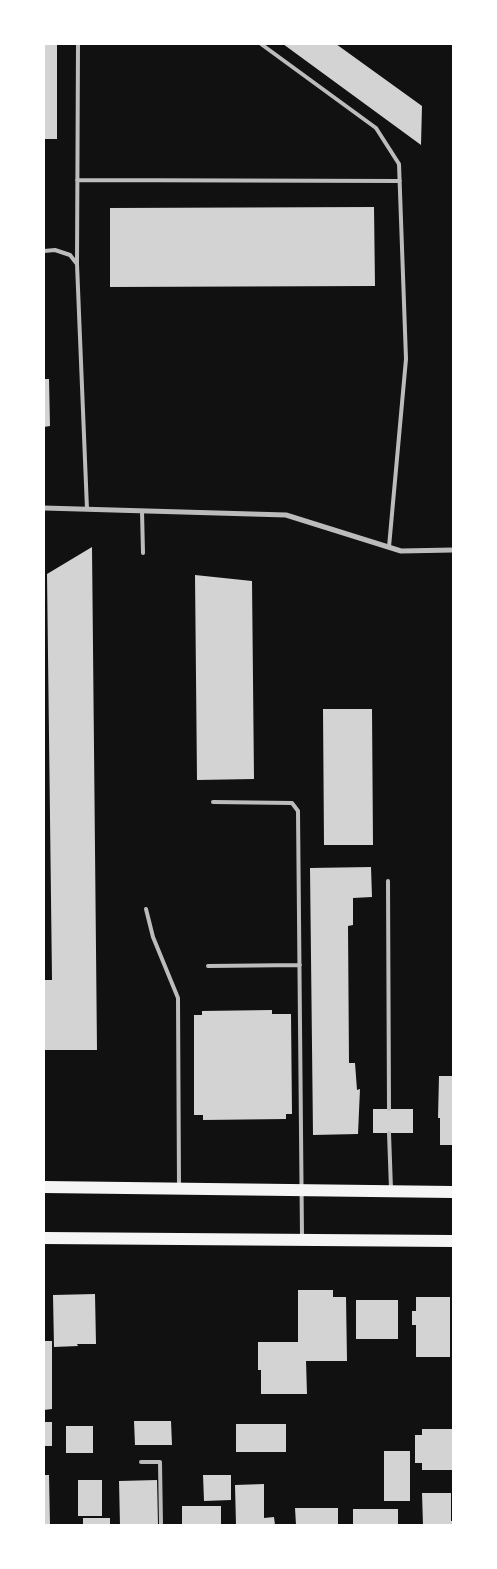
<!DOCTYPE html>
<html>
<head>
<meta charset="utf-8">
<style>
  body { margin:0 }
  #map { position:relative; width:497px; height:1569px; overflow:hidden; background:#111; font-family:Raleway,sans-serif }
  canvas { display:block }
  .frame { position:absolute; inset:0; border:45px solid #fff; pointer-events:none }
</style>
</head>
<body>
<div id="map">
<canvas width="497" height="1569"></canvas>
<div class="frame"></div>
</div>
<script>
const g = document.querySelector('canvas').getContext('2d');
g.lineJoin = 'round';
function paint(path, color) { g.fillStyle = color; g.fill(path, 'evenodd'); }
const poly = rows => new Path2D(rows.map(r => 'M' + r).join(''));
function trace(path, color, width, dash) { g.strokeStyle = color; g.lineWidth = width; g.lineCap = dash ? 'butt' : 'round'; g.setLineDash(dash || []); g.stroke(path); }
paint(poly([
  [44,44,57,44,57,139,44,139],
  [283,44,336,44,422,106,421,145],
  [374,207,375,286,110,287,110,208],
  [44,379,49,379,50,426,44,427],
  [92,547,97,1050,44,1050,44,980,52,980,47,574],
  [195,575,252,581,254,779,197,780],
  [323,709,372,709,373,845,324,845],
  [371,867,372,897,353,898,353,925,348,926,349,1063,355,1063,357,1090,360,1089,358,1134,313,1135,310,868],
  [272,1010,272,1014,291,1014,292,1114,286,1114,286,1119,203,1120,203,1115,194,1115,194,1015,202,1015,202,1011],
  [439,1076,453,1076,453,1145,440,1145,440,1118,438,1118],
  [373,1109,413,1109,413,1133,373,1133],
  [298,1290,333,1290,333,1297,346,1297,347,1361,306,1361,307,1394,261,1394,261,1370,258,1370,258,1342,298,1342],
  [95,1294,96,1344,77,1344,78,1346,54,1347,53,1295],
  [416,1297,450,1297,450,1357,416,1357,416,1325,412,1325,412,1311,416,1311],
  [356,1300,398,1300,398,1339,356,1339],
  [44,1341,52,1341,52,1409,44,1410],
  [134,1421,171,1421,172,1445,135,1445],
  [44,1422,52,1422,52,1446,44,1446],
  [236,1424,286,1424,286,1452,236,1452],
  [66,1426,93,1426,93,1453,66,1453],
  [422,1429,453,1429,453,1470,422,1470,422,1463,415,1463,415,1435,422,1435],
  [384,1451,410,1451,410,1501,384,1501],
  [44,1475,49,1475,50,1525,44,1525],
  [203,1475,231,1475,231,1500,204,1501],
  [78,1480,102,1480,102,1516,78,1516],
  [157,1480,158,1525,120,1525,119,1481],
  [264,1484,264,1518,274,1517,275,1525,236,1525,235,1485],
  [422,1493,451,1493,451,1521,453,1521,453,1525,423,1525],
  [182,1506,221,1506,221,1525,182,1525],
  [295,1508,338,1508,338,1525,296,1525],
  [353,1509,398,1509,398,1525,353,1525],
  [83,1518,110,1518,110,1525,83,1525]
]), '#d3d3d3');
trace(poly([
  [261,44,376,128,399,164,406,359,389,547],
  [77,180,400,181],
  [44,251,55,250,70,255,77,264,87,509],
  [77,264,78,44],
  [142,511,143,553],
  [213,802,292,803,298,811,302,1237],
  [388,881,389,1109],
  [146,909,153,937,178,998,179,1186],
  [208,966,300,965],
  [389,1133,391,1189],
  [141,1462,160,1462,161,1525]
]), '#bcbcbc', 4);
trace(poly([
  [44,508,286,515,401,551,453,550]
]), '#bcbcbc', 5);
trace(poly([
  [44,1187,453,1192],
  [44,1238,453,1241]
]), '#f5f5f5', 12);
</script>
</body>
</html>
